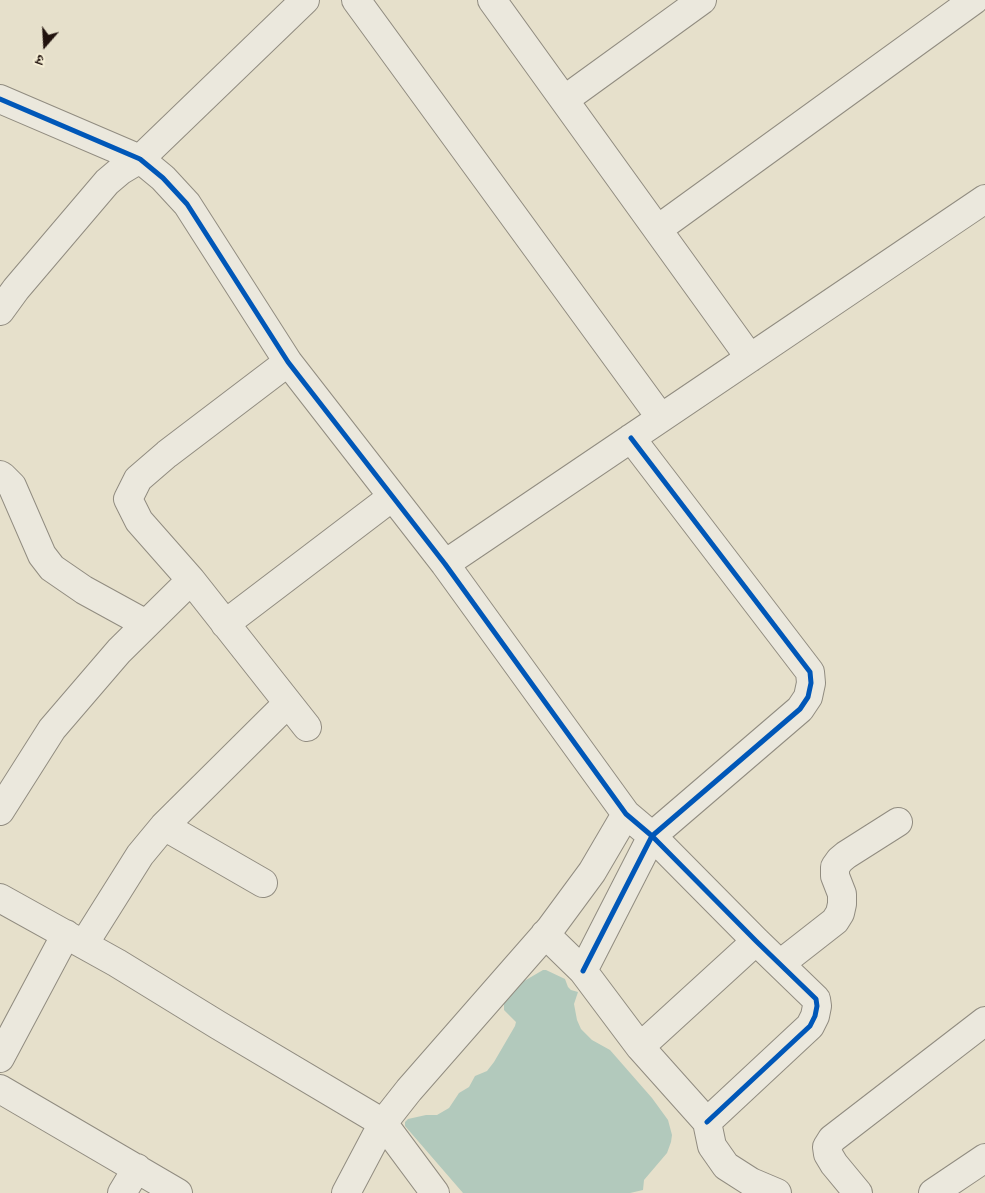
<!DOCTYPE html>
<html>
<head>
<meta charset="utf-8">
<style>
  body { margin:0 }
  #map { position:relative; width:985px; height:1193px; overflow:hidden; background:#e6e0cb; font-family:Alegreya,"Noto Serif Devanagari",serif }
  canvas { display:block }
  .north { position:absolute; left:20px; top:20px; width:50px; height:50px; -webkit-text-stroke:4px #f6efd6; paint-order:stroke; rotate:199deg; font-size:14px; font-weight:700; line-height:20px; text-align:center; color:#21130e }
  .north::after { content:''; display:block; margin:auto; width:18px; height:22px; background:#21130e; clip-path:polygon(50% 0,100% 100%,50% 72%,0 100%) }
</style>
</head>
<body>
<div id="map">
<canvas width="985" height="1193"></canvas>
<div class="north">उ</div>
</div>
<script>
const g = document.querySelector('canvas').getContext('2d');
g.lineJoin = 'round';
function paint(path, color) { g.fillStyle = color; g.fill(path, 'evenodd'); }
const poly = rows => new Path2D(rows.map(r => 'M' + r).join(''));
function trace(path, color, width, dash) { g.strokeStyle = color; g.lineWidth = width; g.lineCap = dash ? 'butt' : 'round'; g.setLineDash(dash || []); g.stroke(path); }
paint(poly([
  [543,970,546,970,565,979,568,987,571,990,578,992,574,1004,577,1020,581,1029,592,1040,610,1050,652,1098,668,1120,672,1135,671,1142,667,1153,644,1180,643,1190,630,1193,463,1193,405,1126,405,1122,408,1119,426,1115,437,1115,449,1108,459,1093,469,1087,475,1076,487,1071,494,1062,515,1026,516,1022,504,1010,504,1004,509,993,519,984]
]), '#b2c9bc');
const minor = poly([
  [356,0,661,418],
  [492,0,750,358],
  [0,99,140,159,163,178,187,204,288,362,445,564,626,814,652,836,756,941,816,999,817,1006,815,1016,810,1026,707,1122],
  [564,100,702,0],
  [658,229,974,0],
  [0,311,16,289,107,182,120,171,140,159,305,0],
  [0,475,3,477,12,486,42,555,52,568,84,590,146,624],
  [445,564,985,199],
  [191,580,307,727],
  [225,624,392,497],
  [0,811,52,729,119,651,191,580,139,521,128,499,138,479,167,454,288,362],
  [164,826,263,883],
  [0,898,117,963,218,1025,383,1123,435,1193],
  [545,934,583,971,640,1047,707,1122,712,1146,726,1166,751,1182,777,1193],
  [84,944,140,855,164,826,288,703],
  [780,964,835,921,840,913,842,904,842,894,835,876,835,867,840,860,846,855,898,822],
  [583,971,652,836,800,709,808,697,811,683,810,672,631,438],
  [640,1047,756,941],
  [0,1058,66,934],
  [0,1089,178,1193],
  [122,1193,137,1168],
  [346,1193,383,1123,409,1090,550,929,592,872,626,814],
  [858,1193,834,1164,828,1154,827,1147,832,1139,985,1021],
  [933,1193,985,1158]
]);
trace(minor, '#918c80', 30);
trace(minor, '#ebe8dd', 28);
trace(poly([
  [0,99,140,159,163,178,187,204,288,362,445,564,626,814,652,836,756,941,816,999,817,1006,815,1016,810,1026,707,1122],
  [583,971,652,836,800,709,808,697,811,683,810,672,631,438]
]), '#0057b8', 5);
</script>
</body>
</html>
